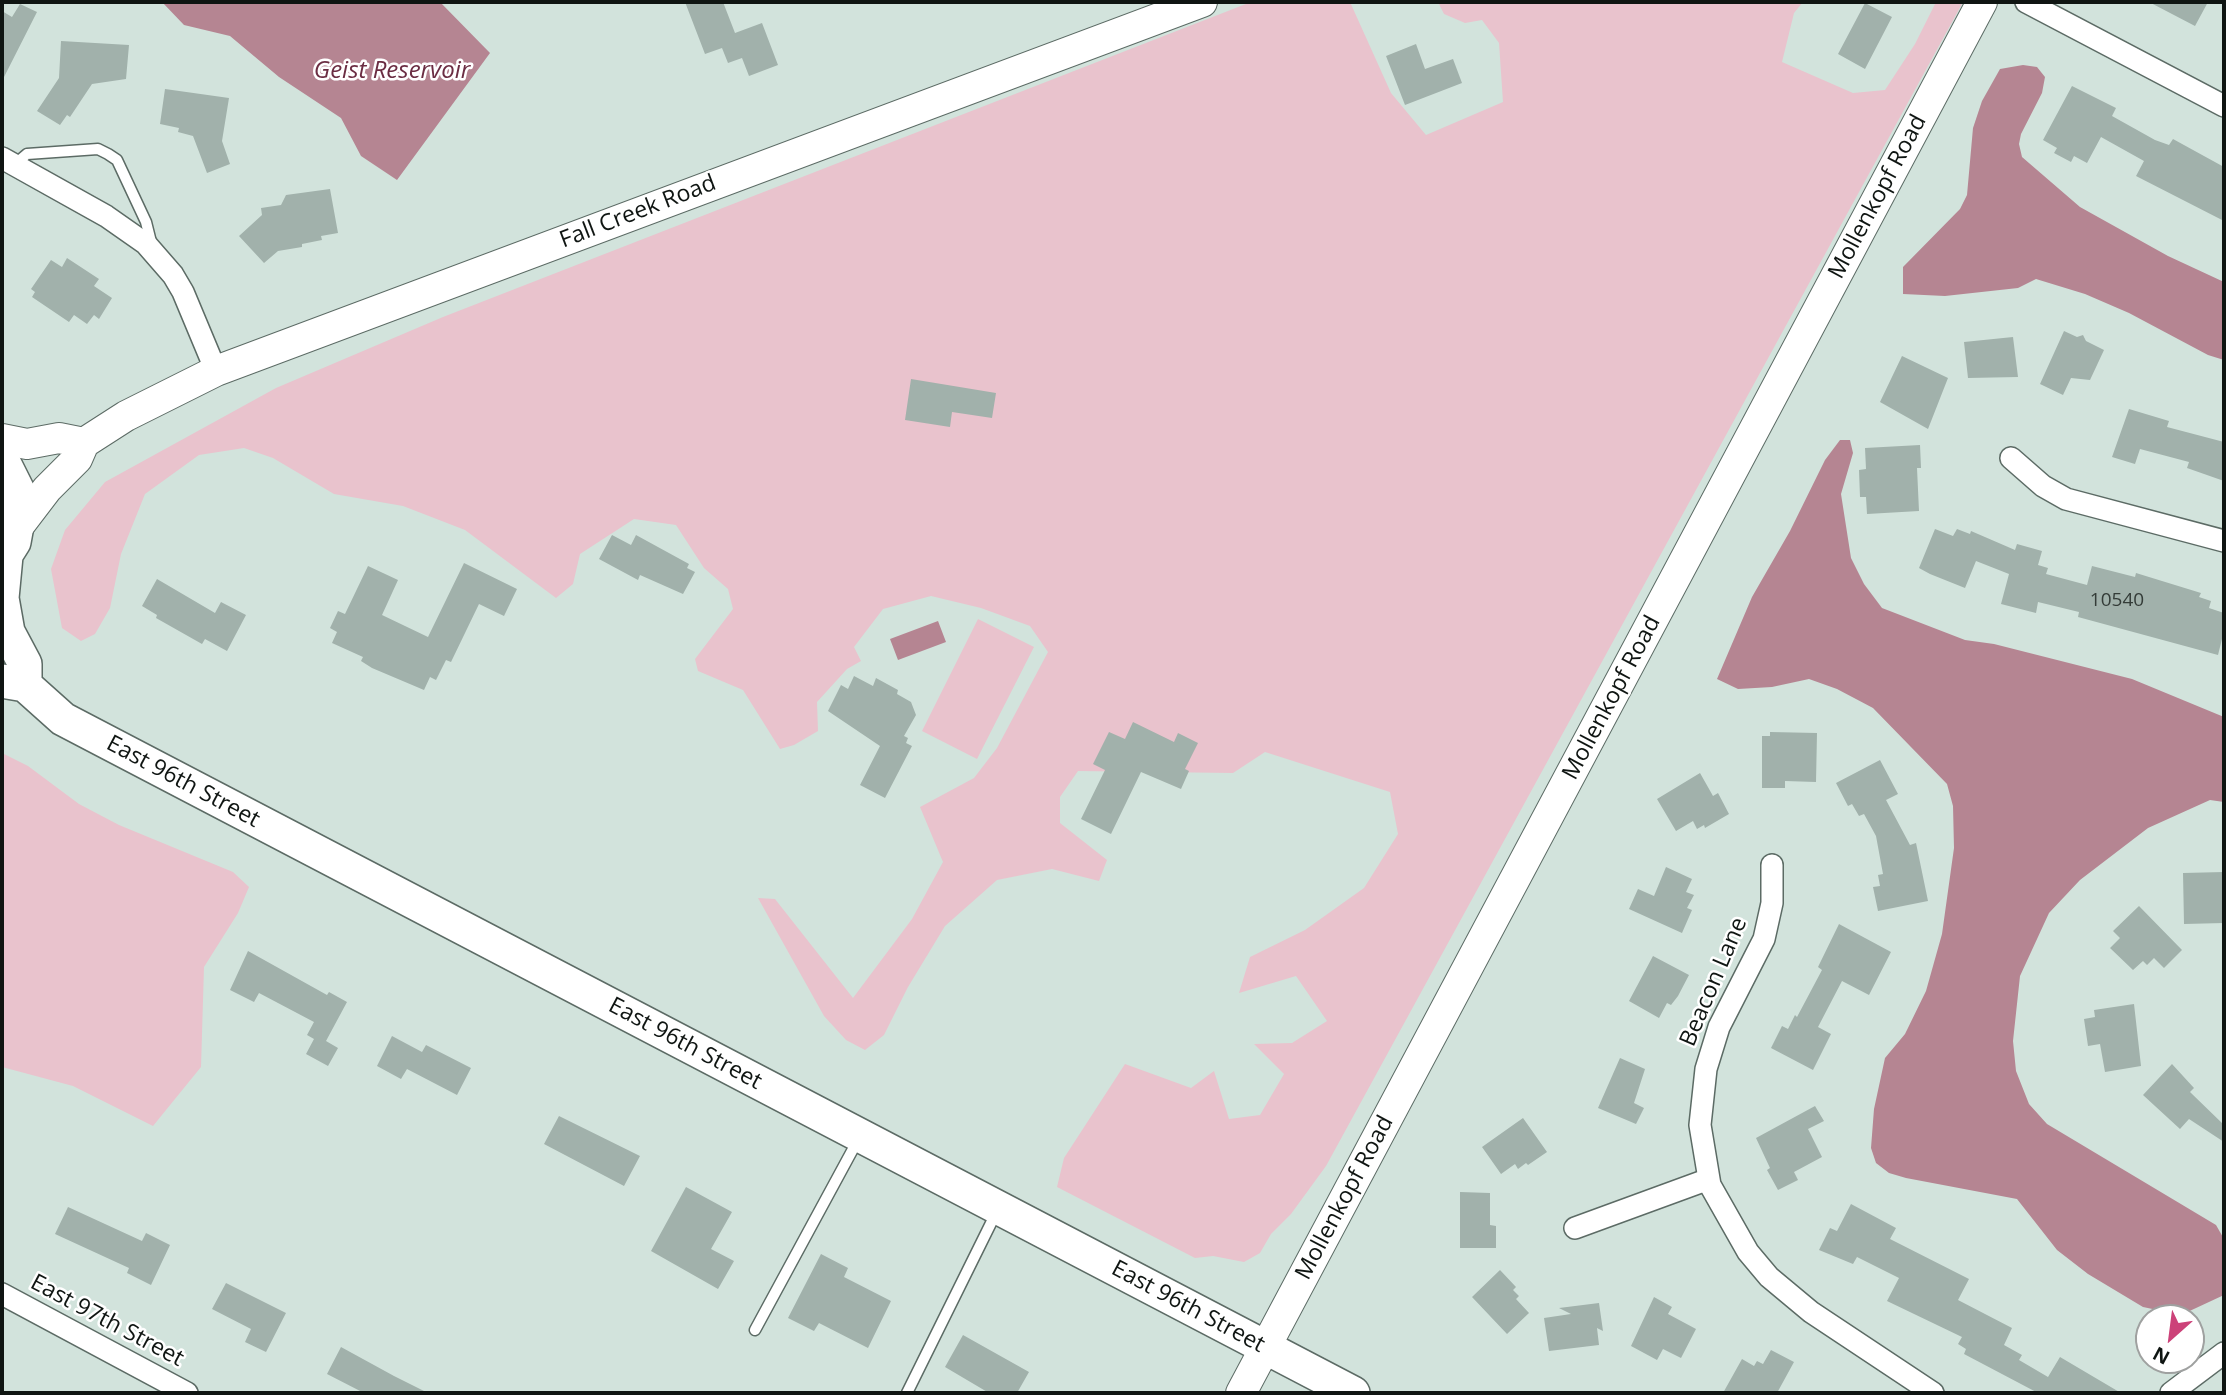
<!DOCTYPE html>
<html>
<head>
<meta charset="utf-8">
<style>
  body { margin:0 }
  #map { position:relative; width:2226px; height:1395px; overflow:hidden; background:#d2e3dc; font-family:"Open Sans",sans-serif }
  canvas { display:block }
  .frame { position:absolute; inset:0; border:4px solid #0f1512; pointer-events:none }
  .north { position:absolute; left:2135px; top:1304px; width:70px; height:70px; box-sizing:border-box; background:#fff; border:2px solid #9fa1a0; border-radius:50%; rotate:208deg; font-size:19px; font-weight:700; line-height:28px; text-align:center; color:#0f1512 }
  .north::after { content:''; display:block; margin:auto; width:24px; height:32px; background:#cc4279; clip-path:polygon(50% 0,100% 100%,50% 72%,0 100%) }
</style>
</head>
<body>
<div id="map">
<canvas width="2226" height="1395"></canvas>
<div class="frame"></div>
<div class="north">N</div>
</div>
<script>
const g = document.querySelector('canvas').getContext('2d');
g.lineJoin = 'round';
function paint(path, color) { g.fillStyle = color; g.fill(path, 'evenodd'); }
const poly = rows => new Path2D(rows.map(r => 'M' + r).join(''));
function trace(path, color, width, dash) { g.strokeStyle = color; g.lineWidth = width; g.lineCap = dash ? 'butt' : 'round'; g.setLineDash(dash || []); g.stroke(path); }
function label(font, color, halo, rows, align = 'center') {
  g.font = font + ' "Open Sans",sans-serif'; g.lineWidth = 5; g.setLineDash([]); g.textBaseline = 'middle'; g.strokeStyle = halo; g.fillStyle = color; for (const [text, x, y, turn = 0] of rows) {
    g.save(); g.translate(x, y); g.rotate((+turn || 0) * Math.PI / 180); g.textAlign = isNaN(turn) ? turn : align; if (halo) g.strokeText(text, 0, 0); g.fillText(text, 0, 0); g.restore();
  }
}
paint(poly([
  [1251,2,1350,2,1391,93,1426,135,1503,102,1499,43,1482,20,1465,23,1444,14,1438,2,1803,2,1794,13,1782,62,1853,93,1885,90,1915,44,1936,2,1963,2,1326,1166,1291,1214,1271,1234,1260,1253,1244,1262,1213,1256,1195,1258,1057,1187,1064,1158,1125,1064,1191,1088,1214,1071,1229,1119,1260,1115,1284,1074,1254,1044,1292,1043,1327,1021,1296,976,1239,993,1250,957,1305,930,1364,888,1398,834,1390,792,1265,752,1233,773,1078,771,1060,797,1060,823,1107,860,1099,881,1052,869,997,880,945,926,908,987,884,1035,865,1050,846,1040,824,1016,758,898,775,899,853,998,912,919,943,862,920,807,974,778,997,748,1048,652,1030,626,981,608,931,596,883,609,854,647,861,661,847,669,817,702,818,731,794,745,780,749,743,690,698,671,695,659,733,609,728,589,704,568,676,525,634,519,580,554,573,584,556,598,465,530,403,506,334,494,273,458,244,448,199,455,145,494,121,554,110,608,95,634,81,641,62,628,51,569,65,530,105,482,276,388,443,317],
  [978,619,1034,647,977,759,922,731],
  [2,753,28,766,79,804,119,825,233,872,249,887,238,913,204,967,201,1067,153,1126,73,1086,2,1067]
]), '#e9c3cd');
paint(poly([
  [162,2,440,2,490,53,397,180,361,156,341,118,279,77,230,36,184,25],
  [2023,65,2037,67,2045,77,2042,93,2021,134,2019,144,2022,157,2080,207,2168,256,2224,282,2224,360,2208,355,2129,313,2085,294,2036,279,2018,288,1945,296,1903,294,1903,267,1960,209,1967,195,1973,128,1982,101,2000,69],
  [1840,440,1850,440,1853,453,1841,494,1851,558,1864,584,1882,608,1965,640,1994,644,2132,679,2224,717,2224,802,2210,800,2148,828,2080,880,2049,913,2020,976,2013,1041,2016,1071,2029,1104,2047,1124,2216,1225,2224,1239,2224,1295,2181,1315,2143,1307,2088,1274,2057,1250,2017,1199,1906,1178,1889,1173,1876,1163,1871,1148,1874,1109,1885,1058,1905,1034,1926,991,1942,934,1954,848,1953,806,1947,784,1873,708,1837,689,1809,679,1772,687,1738,689,1717,679,1752,597,1790,531,1825,460],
  [938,621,946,642,898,660,890,639]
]), '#b58592');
paint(poly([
  [685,2,723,2,735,33,762,23,778,65,749,76,742,58,728,63,722,48,705,54],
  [2149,2,2208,2,2195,26],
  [1865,3,1892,17,1865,69,1838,54],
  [20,4,37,12,2,81,2,11,12,17],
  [61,41,129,45,126,79,92,84,70,117,67,115,60,125,37,111,59,78],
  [1416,44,1425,69,1453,59,1462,83,1405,105,1386,56],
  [2072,86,2116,108,2112,116,2155,140,2169,145,2173,139,2224,167,2224,221,2136,176,2144,161,2101,137,2087,163,2074,156,2071,162,2054,153,2057,148,2043,140],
  [165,89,229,98,222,141,230,164,207,173,193,136,178,132,179,128,160,124],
  [330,189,338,233,321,236,322,240,302,244,302,247,278,251,264,263,239,236,262,215,261,208,281,205,286,195],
  [67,258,99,279,94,286,112,298,99,319,94,315,87,324,74,315,69,322,32,297,35,292,31,289,51,260,62,267],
  [2064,331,2077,337,2083,335,2086,341,2104,350,2090,380,2071,378,2063,395,2040,384],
  [2013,337,2018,377,1968,378,1964,342],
  [1902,356,1948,378,1928,429,1880,402],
  [911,379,996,393,992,418,952,412,950,427,905,420],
  [2129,409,2169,421,2167,427,2224,442,2224,481,2187,468,2189,462,2140,449,2135,464,2112,457],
  [1920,445,1921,468,1917,468,1919,511,1867,514,1866,497,1860,497,1859,470,1866,469,1865,448],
  [1935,529,1953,536,1957,529,1970,534,1971,531,2015,550,2017,544,2042,551,2038,565,2048,568,2046,574,2087,585,2092,566,2135,577,2136,573,2201,593,2199,597,2211,601,2209,608,2224,613,2224,631,2218,655,2078,617,2079,612,2038,602,2036,613,2001,604,2009,574,1976,561,1965,588,1930,574,1919,568],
  [612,535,631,545,636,535,689,564,687,568,695,572,683,594,640,575,638,580,599,559],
  [464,563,517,589,504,616,479,604,451,662,446,660,436,680,430,677,424,690,372,668,361,661,363,657,332,643,337,632,330,628,338,611,345,614,368,566,398,580,382,615,428,637],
  [157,579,215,613,221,602,246,615,227,651,205,639,202,644,156,618,157,615,142,606],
  [854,676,873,686,876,678,898,690,897,694,911,702,916,715,904,736,908,738,906,743,912,746,885,798,860,785,880,746,828,711,841,685,848,689],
  [1133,722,1174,742,1178,733,1198,743,1185,769,1189,771,1181,789,1141,772,1111,834,1081,819,1105,770,1093,764,1109,732,1125,739],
  [1770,732,1817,733,1816,782,1785,781,1785,788,1762,788,1762,736,1770,736],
  [1880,760,1898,794,1886,800,1910,845,1916,843,1928,901,1878,911,1873,887,1880,886,1878,875,1883,874,1876,836,1864,814,1859,816,1852,804,1848,806,1836,783],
  [1700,773,1713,796,1718,793,1729,814,1705,828,1704,825,1697,829,1693,821,1676,831,1657,799],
  [1666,867,1692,879,1686,892,1694,895,1687,908,1692,910,1682,933,1629,909,1638,889,1654,896],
  [2224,872,2224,923,2184,924,2183,873],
  [2139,906,2182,950,2164,968,2154,958,2147,965,2143,961,2133,970,2110,948,2120,938,2113,931],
  [1839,924,1891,952,1869,995,1842,981,1818,1027,1831,1034,1813,1070,1771,1048,1782,1026,1788,1029,1795,1015,1797,1017,1822,970,1818,967],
  [248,951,327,995,329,992,347,1002,326,1041,338,1048,328,1066,306,1054,314,1039,307,1035,314,1022,259,993,254,1002,230,990],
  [1653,956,1689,975,1678,996,1671,1005,1667,1003,1659,1018,1629,1001],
  [2134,1004,2141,1066,2105,1072,2100,1044,2088,1046,2084,1019,2095,1017,2094,1010],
  [392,1036,422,1052,426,1045,471,1068,457,1095,407,1069,401,1079,377,1066],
  [1620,1058,1645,1069,1634,1103,1644,1108,1636,1124,1598,1108],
  [2172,1064,2194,1088,2190,1092,2224,1125,2224,1142,2189,1119,2180,1129,2143,1095],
  [1815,1106,1824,1121,1808,1129,1822,1157,1794,1172,1798,1180,1778,1190,1767,1170,1770,1168,1756,1138],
  [559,1116,640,1156,624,1186,544,1144],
  [1523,1118,1547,1152,1528,1165,1526,1163,1518,1169,1515,1164,1501,1174,1482,1147],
  [686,1187,732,1212,711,1249,734,1261,718,1289,651,1251],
  [1460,1192,1490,1193,1490,1225,1496,1226,1496,1248,1460,1248],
  [1851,1204,1896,1228,1890,1239,1969,1279,1958,1300,2012,1328,2004,1345,2022,1355,2019,1360,2048,1377,2060,1357,2121,1393,2038,1393,1964,1354,1966,1349,1958,1344,1962,1337,1887,1301,1899,1278,1857,1257,1853,1264,1819,1250,1830,1228,1837,1231],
  [68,1207,142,1241,146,1233,170,1245,151,1285,127,1273,129,1268,55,1234],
  [821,1254,848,1268,844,1277,891,1301,868,1348,819,1323,814,1331,788,1318],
  [1500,1270,1516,1287,1513,1290,1519,1296,1516,1299,1529,1313,1507,1334,1472,1297],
  [226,1283,286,1313,266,1352,245,1342,251,1329,212,1309],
  [1654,1297,1672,1307,1668,1314,1696,1329,1681,1358,1663,1349,1657,1360,1631,1346],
  [1599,1303,1603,1331,1597,1328,1599,1345,1549,1351,1544,1318,1571,1314,1559,1308],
  [963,1335,1029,1372,1017,1393,989,1393,945,1367],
  [341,1347,394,1376,428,1393,364,1393,327,1374],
  [1771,1350,1794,1362,1777,1393,1723,1393,1742,1359,1754,1366,1757,1361,1763,1364]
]), '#a1b1ab');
const lane = poly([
  [14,165,27,154,98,149,108,154,117,160,146,222,152,246],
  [755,1330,859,1138],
  [907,1393,997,1211]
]);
const street = poly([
  [2026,2,2224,106],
  [2,158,106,216,146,244,173,275,183,292,216,371],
  [2011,458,2043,486,2066,499,2224,541],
  [1772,865,1772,903,1764,939,1719,1027,1706,1069,1700,1125,1710,1185,1748,1252,1769,1277,1811,1312,1933,1393],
  [1575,1228,1709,1179],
  [2,1294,187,1393],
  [2171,1393,2224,1353]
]);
const secondary = poly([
  [2,439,27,444,59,438,84,443],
  [18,527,47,489,77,459,84,443,126,416,216,371,1202,2],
  [1241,1393,1982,2]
]);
const primary = poly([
  [2,459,18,491,20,509,14,542,2,561],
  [6,556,2,598,8,632,25,664,25,685],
  [2,681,25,685,63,719,1353,1393]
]);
trace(lane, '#5c6b65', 13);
trace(street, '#5c6b65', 24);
trace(secondary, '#5c6b65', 32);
trace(primary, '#5c6b65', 36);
trace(lane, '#fff', 10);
trace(street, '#fff', 21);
trace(secondary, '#fff', 30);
trace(primary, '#fff', 33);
label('19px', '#343c38', null, [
  ["10540",2117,601]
]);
label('23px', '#0f1512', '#fff', [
  ["Mollenkopf Road",1878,197,-62],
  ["Fall Creek Road",638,212,-21],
  ["Mollenkopf Road",1612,698,-62],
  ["East 96th Street",183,782,28],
  ["Beacon Lane",1714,982,-67],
  ["East 96th Street",685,1044,28],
  ["Mollenkopf Road",1345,1198,-62],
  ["East 96th Street",1188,1307,28],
  ["East 97th Street",107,1321,28]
]);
label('italic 24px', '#6b2d43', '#fff', [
  ["Geist Reservoir",392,71]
]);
</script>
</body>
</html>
